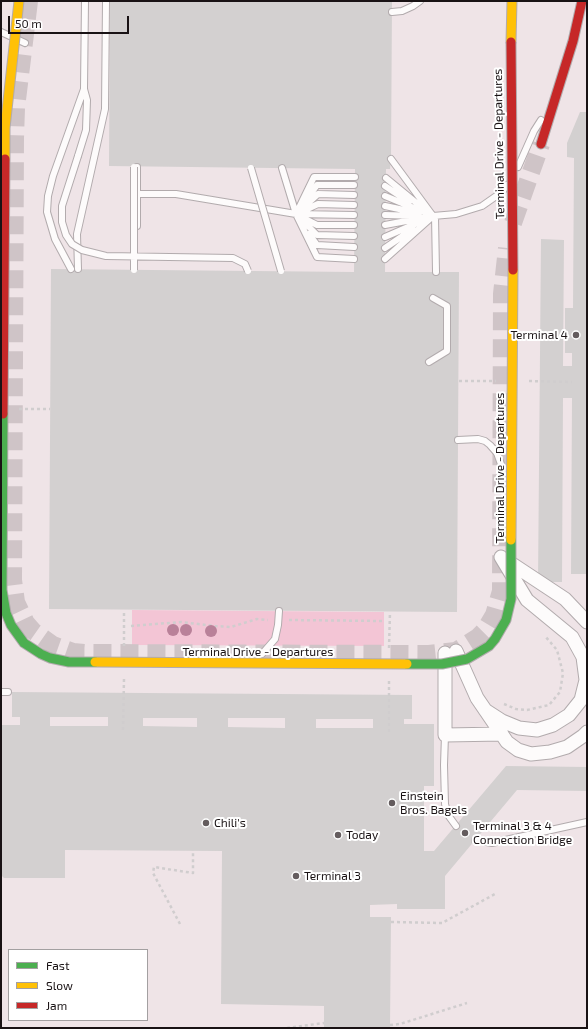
<!DOCTYPE html>
<html>
<head>
<meta charset="utf-8">
<style>
  body { margin:0 }
  #map { position:relative; width:588px; height:1029px; overflow:hidden; background:#efe4e7; font-family:"Exo 2",sans-serif }
  canvas { display:block }
  .frame { position:absolute; inset:0; border:2px solid #191214; pointer-events:none }
  .legend { position:absolute; left:8px; top:949px; width:140px; height:72px; box-sizing:border-box; background:#fff; border:1px solid #a3a0a1; margin:0; padding:5px 7px; list-style:none; font-size:12px; color:#191214 }
  .legend li { display:flex; align-items:center; gap:8px; height:20px }
  .legend b { width:20px; border:1px solid #a3a0a1 }
  .scale { position:absolute; left:8px; top:16px; width:121px; height:18px; box-sizing:border-box; border:2px solid #191214; border-top:0; padding-left:5px; font-size:12px; line-height:14px; white-space:nowrap; color:#191214; -webkit-text-stroke:3px #fff; paint-order:stroke }
</style>
</head>
<body>
<div id="map">
<canvas width="588" height="1029"></canvas>
<div class="frame"></div>
<ul class="legend">
<li><b style="height:5px;background:#4caf50"></b>Fast</li>
<li><b style="height:5px;background:#ffc107"></b>Slow</li>
<li><b style="height:5px;background:#c62828"></b>Jam</li>
</ul>
<div class="scale">50 m</div>
</div>
<script>
const g = document.querySelector('canvas').getContext('2d');
g.lineJoin = 'round';
function paint(path, color) { g.fillStyle = color; g.fill(path, 'evenodd'); }
const poly = rows => new Path2D(rows.map(r => 'M' + r).join(''));
function trace(path, color, width, dash) { g.strokeStyle = color; g.lineWidth = width; g.lineCap = dash ? 'butt' : 'round'; g.setLineDash(dash || []); g.stroke(path); }
function label(font, color, halo, rows, align = 'center') {
  g.font = font + ' "Exo 2",sans-serif'; g.lineWidth = 4; g.setLineDash([]); g.textBaseline = 'middle'; g.strokeStyle = halo; g.fillStyle = color; for (const [text, x, y, turn = 0] of rows) {
    g.save(); g.translate(x, y); g.rotate((+turn || 0) * Math.PI / 180); g.textAlign = isNaN(turn) ? turn : align; if (halo) g.strokeText(text, 0, 0); g.fillText(text, 0, 0); g.restore();
  }
}
paint(poly([
  [132,610,384,612,384,646,132,645]
]), '#f3c5d5');
paint(poly([
  [110,1,392,1,391,159,390,169,386,169,385,272,459,272,457,612,49,609,51,269,354,272,355,169,109,166],
  [580,112,587,112,587,574,571,574,572,398,563,398,562,582,538,582,541,239,564,240,563,366,572,366,572,353,565,353,565,308,573,308,574,158,567,157,567,143],
  [12,692,412,695,412,719,404,719,404,724,434,724,434,786,424,786,424,851,434,851,506,766,587,767,587,791,517,790,445,876,445,909,397,909,397,904,370,905,370,917,391,917,390,1028,324,1028,324,1006,221,1004,222,851,65,850,65,878,4,878,1,875,1,725,20,725,20,717,12,717],
  [50,717,108,717,108,726,50,726],
  [143,718,197,718,197,727,143,726],
  [228,718,285,718,285,728,228,727],
  [316,719,373,719,373,728,316,728]
]), '#d3d0d0');
trace(poly([
  [29,1,16,108,15,138,13,580,16,602,26,623,33,631,53,645,73,652,84,653,429,654,456,651,478,637,485,630,494,615,501,591,502,294,507,248],
  [513,223,541,144]
]), '#cfc4c7', 18, [18, 9]);
const lane = poly([
  [392,12,402,11,413,6,420,1],
  [1,32,25,43],
  [78,156,86,130,87,100,84,89,85,1],
  [391,159,433,216],
  [518,167,534,131,541,120],
  [282,168,296,214,317,257,354,259],
  [386,178,425,210],
  [385,186,409,202],
  [137,194,176,194,296,214,354,215],
  [385,196,426,213],
  [306,200,317,185,354,185],
  [385,206,418,213],
  [303,211,318,204,354,205],
  [298,212,318,194,354,195],
  [296,214,314,177,355,177],
  [385,215,419,216],
  [435,216,436,272],
  [301,217,317,225,354,225],
  [300,218,317,235,354,236],
  [385,225,433,216,456,214,482,206,502,192,507,185],
  [137,226,137,167],
  [309,234,317,245,354,247],
  [385,237,422,221],
  [385,248,413,229],
  [385,259,432,217],
  [71,269,55,239,47,212,48,196,53,176,84,89],
  [78,269,77,234,105,109,106,1],
  [429,362,447,351,447,306,433,298],
  [458,440,478,439,485,441,490,445,497,453,502,467],
  [262,654,275,639,278,625,279,611],
  [1,692,8,692],
  [445,735,444,765,445,804,448,815,456,826],
  [475,840,492,843,587,822]
]);
const street = poly([
  [506,560,565,599,587,622],
  [456,651,477,698,507,742,518,750,531,754,550,752,567,747,583,736,587,732],
  [445,653,445,735,502,734],
  [485,710,502,721,519,728,537,730,553,725,569,715,581,700,586,680,583,657,572,637,527,600,501,557]
]);
const slow = poly([
  [511,42,512,1]
]);
const jam = poly([
  [541,144,573,41,582,1]
]);
trace(lane, '#b2abad', 8);
trace(street, '#b2abad', 15);
trace(slow, '#b2abad', 11);
trace(jam, '#b2abad', 11);
trace(poly([
  [289,620,384,621],
  [131,626,181,622,215,626,231,627,257,619,268,620],
  [504,704,516,709,527,710,549,705,560,692,563,673,557,650,545,636],
  [391,922,442,923,495,894],
  [180,924,153,873,154,867,193,873,193,850],
  [390,1025,400,1024,467,1003],
  [287,1028,324,1023]
]), '#d0cdce', 2.5, [3, 3]);
trace(lane, '#fdfbfb', 6);
trace(street, '#fdfbfb', 13);
trace(slow, '#ffc107', 9);
trace(jam, '#c62828', 9);
const laneBridge = poly([
  [78,156,62,206,62,222,66,235,72,244,82,250,106,256,233,258,245,264,248,271],
  [251,168,281,271],
  [134,270,134,167]
]);
const fastBridge = poly([
  [3,414,2,590,6,613,11,625,24,643,41,654,50,658,69,662,95,662],
  [407,664,442,664,467,659,489,646,495,639,506,620,511,599,511,540]
]);
const slowBridge = poly([
  [5,159,5,128,19,1],
  [511,540,513,270],
  [95,662,407,664]
]);
const jamBridge = poly([
  [511,42,513,270],
  [3,414,5,159]
]);
trace(laneBridge, '#b2abad', 8, []);
trace(fastBridge, '#b2abad', 11, []);
trace(slowBridge, '#b2abad', 11, []);
trace(jamBridge, '#b2abad', 11, []);
trace(poly([
  [459,381,496,381],
  [529,381,572,382],
  [19,409,50,409],
  [124,646,124,610],
  [389,648,390,612],
  [123,730,124,679],
  [389,732,389,681]
]), '#d0cdce', 2.5, [3, 3]);
trace(laneBridge, '#fdfbfb', 6);
trace(fastBridge, '#4caf50', 9);
trace(slowBridge, '#ffc107', 9);
trace(jamBridge, '#c62828', 9);
g.fillStyle = '#b98199';
for (const [x, y] of [
  [173,630],
  [186,630],
  [211,631]
]) { g.beginPath(); g.arc(x, y, 6, 0, 2 * Math.PI); g.fill(); }
for (const [x, y, r, color] of [
  [576,335,4,"#645c5e"],
  [392,803,4,"#645c5e"],
  [206,823,4,"#645c5e"],
  [465,833,4,"#645c5e"],
  [338,835,4,"#645c5e"],
  [296,876,4,"#645c5e"]
]) { const dot = new Path2D(); dot.arc(x, y, r, 0, 2 * Math.PI); g.fillStyle = color; g.fill(dot); trace(dot, '#fff', 1.5); }
label('12px', '#191214', '#fff', [
  ["Terminal Drive - Departures",499,144,-91],
  ["Terminal Drive - Departures",500,468,-90],
  ["Terminal Drive - Departures",258,652]
]);
label('12px', '#191214', '#fff', [
  ["Terminal 4",568,335,"right"],
  ["Einstein",400,796],
  ["Bros. Bagels",400,810],
  ["Chili's",214,823],
  ["Terminal 3 & 4",473,826],
  ["Connection Bridge",473,840],
  ["Today",346,835],
  ["Terminal 3",304,876]
], 'left');
</script>
</body>
</html>
